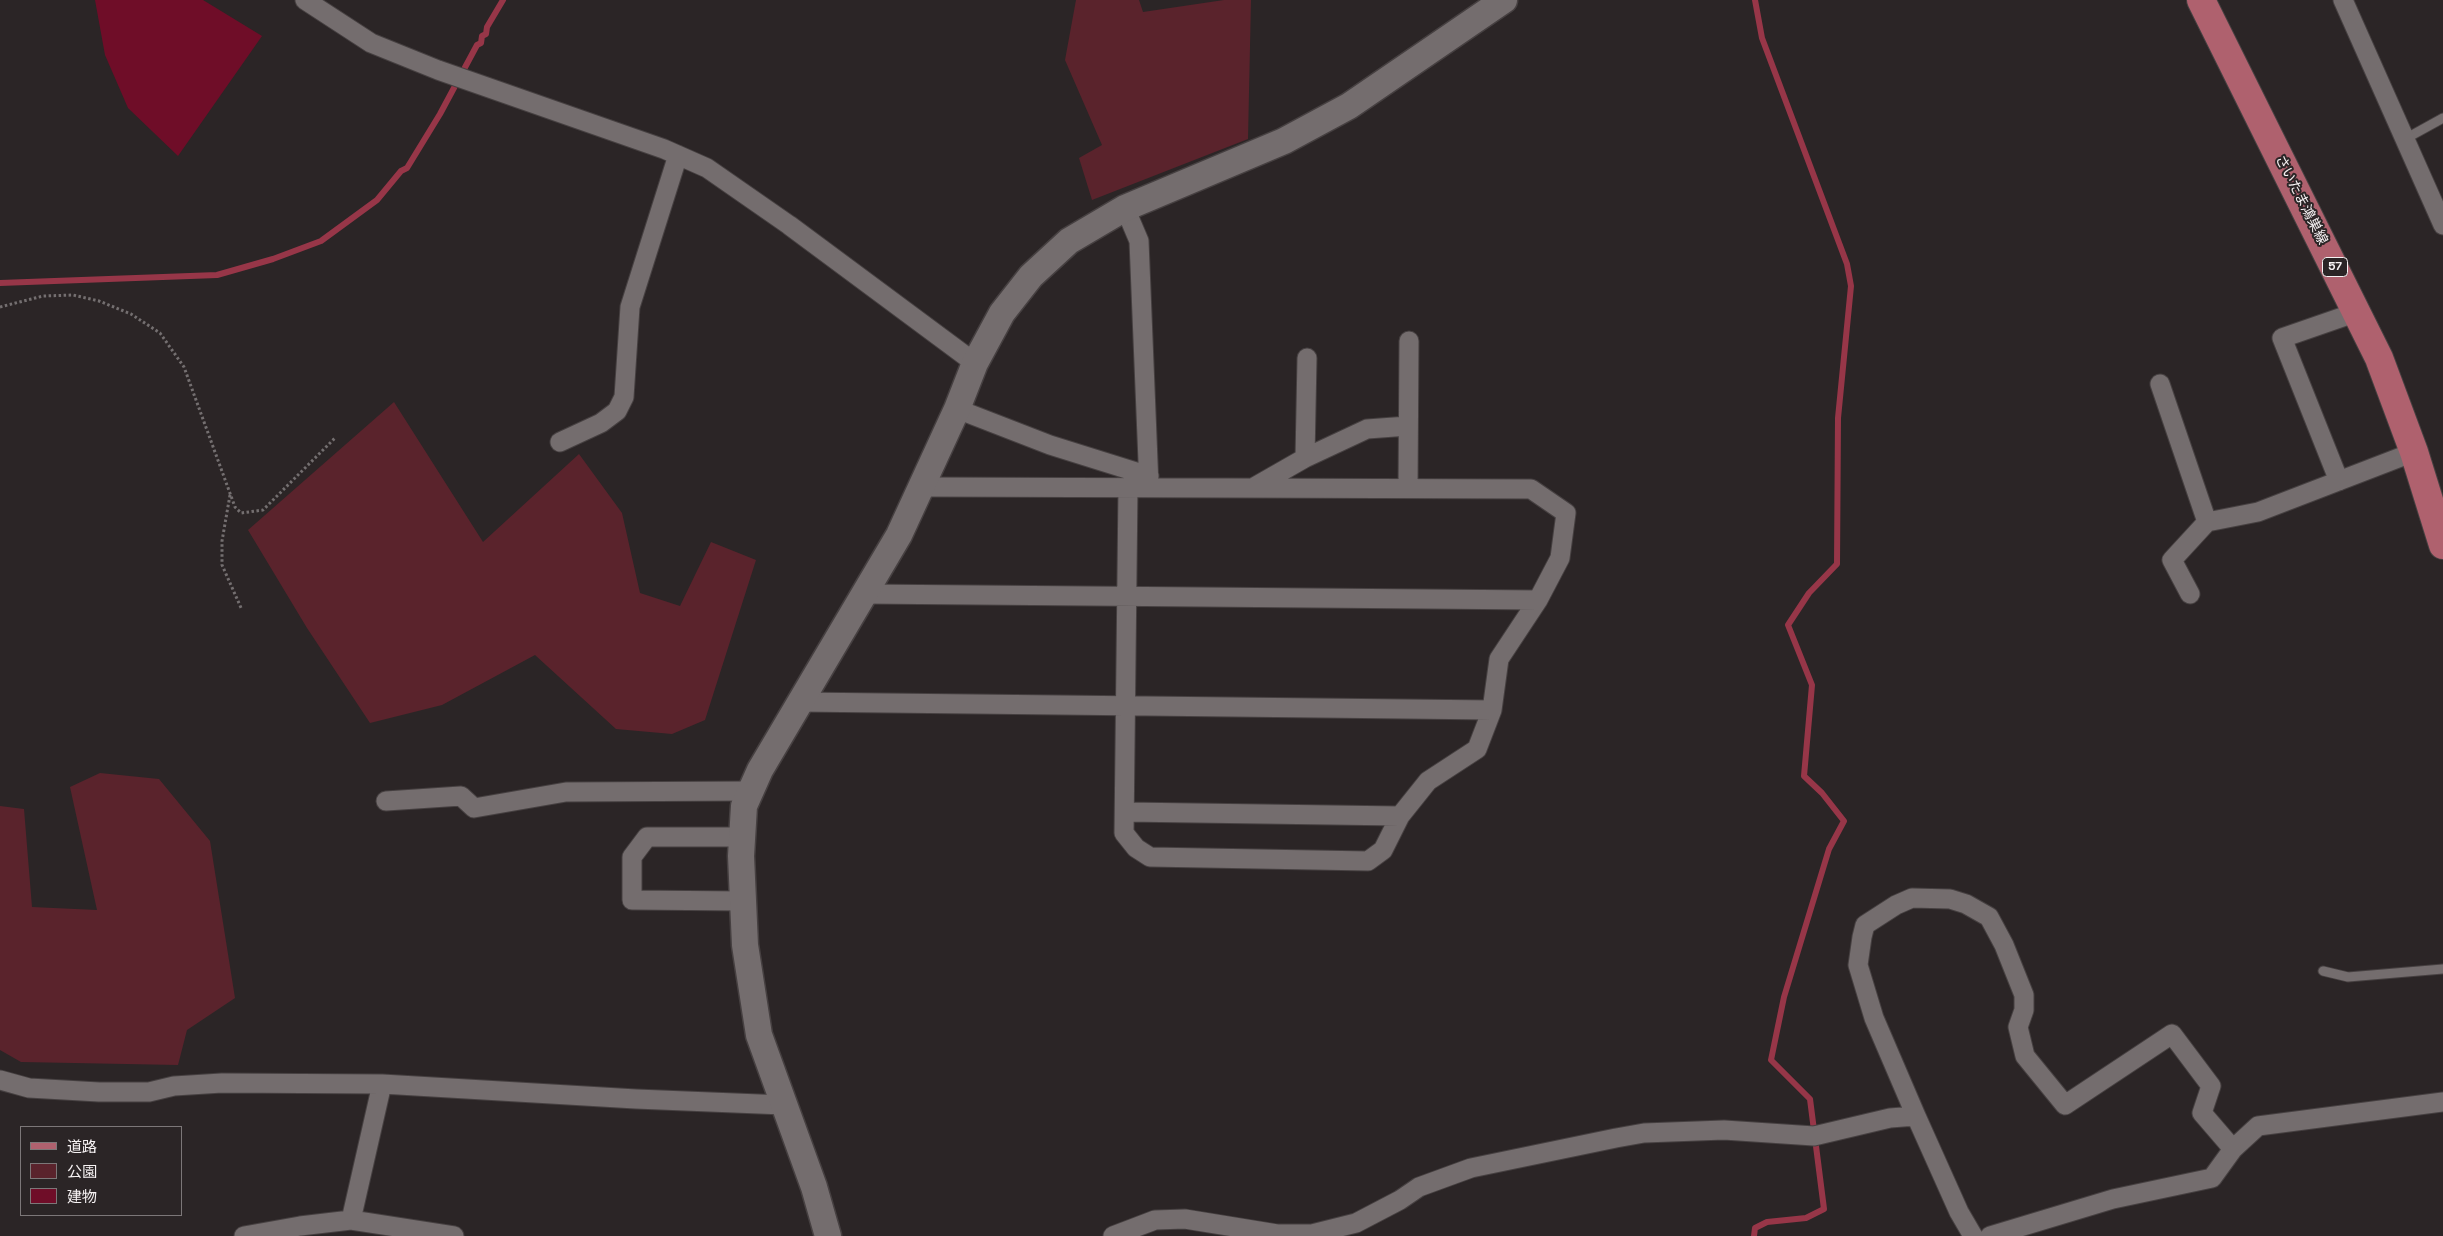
<!DOCTYPE html>
<html>
<head>
<meta charset="utf-8">
<style>
  body { margin:0 }
  #map { position:relative; width:2443px; height:1236px; overflow:hidden; background:#2b2526; font-family:"Space Grotesk","Noto Sans JP",sans-serif }
  canvas { display:block }
  .legend { position:absolute; left:20px; top:1126px; width:162px; height:90px; box-sizing:border-box; background:#2b2526; border:1px solid #7c7778; margin:0; padding:6px 9px; list-style:none; font-size:15px; color:#f6f2f3 }
  .legend li { display:flex; align-items:center; gap:10px; height:25px }
  .legend b { width:25px; border:1px solid #7c7778 }
</style>
</head>
<body>
<div id="map">
<canvas width="2443" height="1236"></canvas>
<ul class="legend">
<li><b style="height:6px;background:#af616e"></b>道路</li>
<li><b style="height:14px;background:#5a232c"></b>公園</li>
<li><b style="height:14px;background:#6f0d28"></b>建物</li>
</ul>
</div>
<script>
const g = document.querySelector('canvas').getContext('2d');
g.lineJoin = 'round';
function paint(path, color) { g.fillStyle = color; g.fill(path, 'evenodd'); }
const poly = rows => new Path2D(rows.map(r => 'M' + r).join(''));
function trace(path, color, width, dash) { g.strokeStyle = color; g.lineWidth = width; g.lineCap = dash ? 'butt' : 'round'; g.setLineDash(dash || []); g.stroke(path); }
function label(font, color, halo, rows, align = 'center') {
  g.font = font + ' "Space Grotesk","Noto Sans JP",sans-serif'; g.lineWidth = 4; g.setLineDash([]); g.textBaseline = 'middle'; g.strokeStyle = halo; g.fillStyle = color; for (const [text, x, y, turn = 0] of rows) {
    g.save(); g.translate(x, y); g.rotate((+turn || 0) * Math.PI / 180); g.textAlign = isNaN(turn) ? turn : align; if (halo) g.strokeText(text, 0, 0); g.fillText(text, 0, 0); g.restore();
  }
}
paint(poly([
  [1076,0,1139,0,1143,12,1224,0,1251,0,1248,139,1092,200,1079,158,1102,145,1065,60],
  [394,402,483,542,579,454,622,513,640,593,680,606,711,542,756,560,705,720,672,734,616,729,535,655,442,705,370,723,307,628,248,530],
  [100,773,159,779,210,841,235,998,187,1030,178,1065,21,1062,0,1050,0,806,24,809,32,907,97,910,70,787]
]), '#5a232c');
trace(poly([
  [0,283,217,275,273,259,321,241,377,200,401,171,407,168,440,114,477,45,481,43,482,36,486,34,487,27,503,0],
  [1754,1236,1755,1228,1767,1222,1806,1218,1824,1209,1810,1099,1771,1060,1784,997,1829,849,1844,821,1822,793,1804,776,1812,685,1788,625,1809,593,1837,564,1838,418,1851,286,1847,264,1762,38,1755,0]
]), '#973648', 6);
paint(poly([
  [95,0,203,0,262,36,178,156,128,108,105,55]
]), '#6f0d28');
const lane = poly([
  [2405,139,2443,118],
  [2323,971,2348,977,2443,969]
]);
const street = poly([
  [305,0,371,43,438,70,664,149,707,168,789,225,975,363],
  [2343,0,2443,225],
  [1125,208,1139,241,1149,486],
  [2160,384,2207,522],
  [957,409,1050,445,1149,476],
  [560,442,601,423,617,411,624,397,630,307,678,155],
  [1305,458,1307,358],
  [2339,481,2282,338,2357,312],
  [1256,486,1305,458,1367,429,1408,426],
  [922,487,1531,489,1566,513,1560,558,1538,600,1499,659,1492,710,1477,749,1428,781,1400,816,1126,812],
  [1128,487,1124,833,1136,848,1150,857,1368,861,1383,850,1400,816],
  [1408,488,1409,341],
  [864,594,1538,600],
  [2190,594,2172,560,2207,522,2258,512,2414,452],
  [799,702,1492,710],
  [386,801,461,796,474,808,566,792,751,791],
  [742,837,647,837,632,857,632,900,743,901],
  [0,1080,29,1088,99,1092,149,1092,174,1086,222,1083,382,1084,636,1099,784,1105],
  [1916,1116,1874,1018,1858,965,1862,937,1865,925,1896,905,1912,898,1950,899,1966,904,1989,917,2004,945,2024,995,2024,1010,2018,1027,2025,1056,2065,1105,2172,1034,2211,1086,2202,1113,2233,1149],
  [351,1220,382,1084],
  [244,1236,300,1226,351,1220,454,1236],
  [1113,1236,1155,1220,1185,1219,1277,1234,1312,1234,1356,1223,1400,1200,1419,1187,1471,1168,1616,1138,1644,1133,1724,1130,1814,1136,1890,1118,1916,1116,1959,1212,1973,1236],
  [1990,1236,2113,1199,2212,1178,2233,1149,2258,1126,2443,1102]
]);
const secondary = poly([
  [828,1236,814,1187,759,1035,745,945,741,856,744,806,760,770,899,535,957,409,975,363,1002,313,1031,276,1069,241,1125,208,1284,141,1349,106,1504,0]
]);
const primary = poly([
  [2201,0,2379,358,2414,452,2443,545]
]);
trace(lane, '#464041', 11);
trace(street, '#464041', 21);
trace(secondary, '#464041', 29);
trace(primary, '#464041', 30);
trace(poly([
  [0,307,43,296,73,295,99,301,131,314,160,333,184,367,235,507,241,513,263,510,335,438],
  [230,495,222,541,222,565,242,610]
]), '#746f70', 3, [2.5, 2.5]);
trace(lane, '#746d6e', 9);
trace(street, '#746d6e', 19);
trace(secondary, '#746d6e', 26);
trace(primary, '#af616e', 28);
for (const [x, y, w] of [
  [2335,267,25]
]) { const box = new Path2D(); box.roundRect(x - w / 2, y - 9.5, w, 19, 4); g.fillStyle = '#2b2526'; g.fill(box); trace(box, '#f6f2f3', 1); }
label('bold 12px', '#f6f2f3', null, [
  ["57",2335,267]
]);
label('14px', '#f6f2f3', '#2b2526', [
  ["さいたま鴻巣線",2301,200,63]
]);
</script>
</body>
</html>
